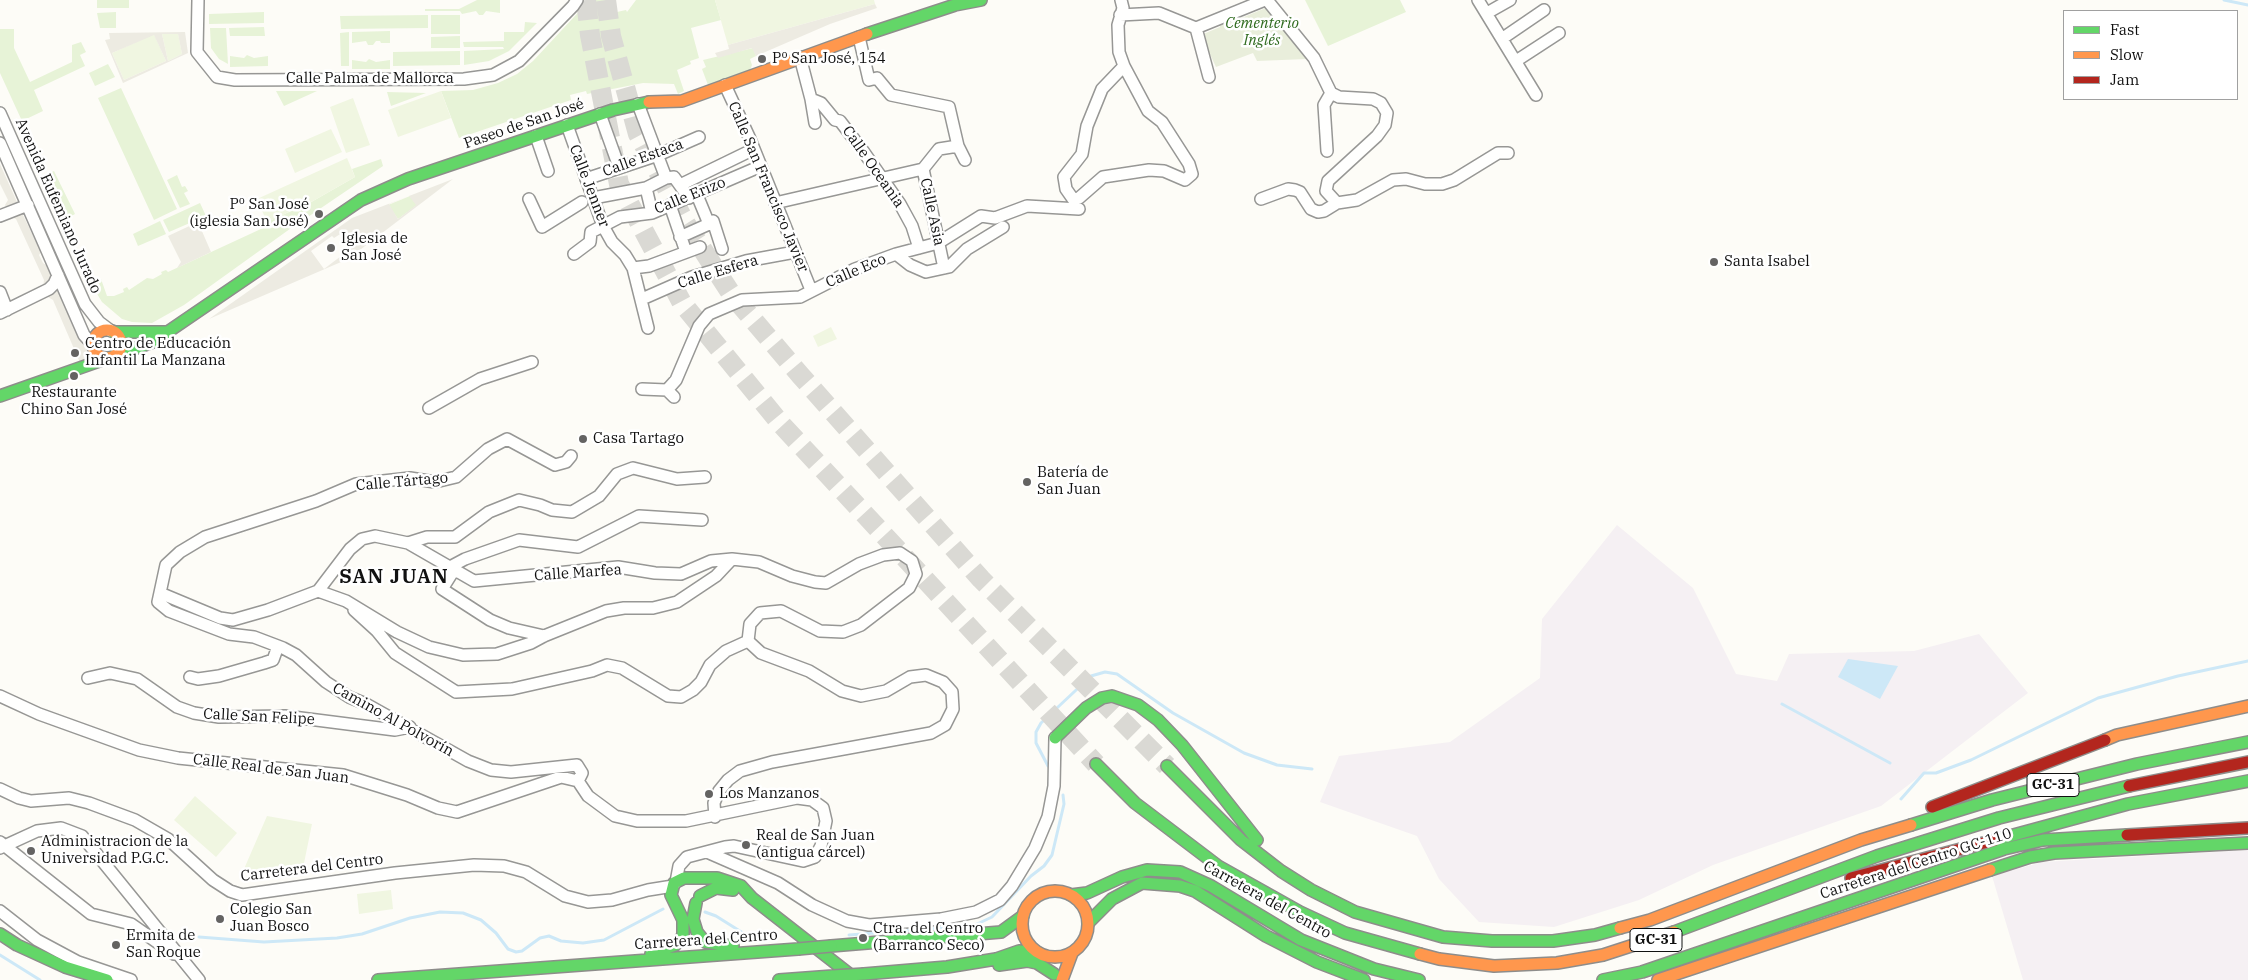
<!DOCTYPE html>
<html>
<head>
<meta charset="utf-8">
<style>
  body { margin:0 }
  #map { position:relative; width:2248px; height:980px; overflow:hidden; background:#fdfcf7; font-family:"IBM Plex Serif",serif }
  canvas { display:block }
  .legend { position:absolute; left:2063px; top:10px; width:175px; height:90px; box-sizing:border-box; background:#fff; border:1px solid #a0a0a0; margin:0; padding:6px 9px; list-style:none; font-size:15px; color:#111 }
  .legend li { display:flex; align-items:center; gap:10px; height:25px }
  .legend b { width:25px; border:1px solid #a0a0a0 }
</style>
</head>
<body>
<div id="map">
<canvas width="2248" height="980"></canvas>
<ul class="legend">
<li><b style="height:6px;background:#63d668"></b>Fast</li>
<li><b style="height:6px;background:#ff974d"></b>Slow</li>
<li><b style="height:6px;background:#b3261e"></b>Jam</li>
</ul>
</div>
<script>
const g = document.querySelector('canvas').getContext('2d');
g.lineJoin = 'round';
function paint(path, color) { g.fillStyle = color; g.fill(path, 'evenodd'); }
const poly = rows => new Path2D(rows.map(r => 'M' + r).join(''));
function trace(path, color, width, dash) { g.strokeStyle = color; g.lineWidth = width; g.lineCap = dash ? 'butt' : 'round'; g.setLineDash(dash || []); g.stroke(path); }
function label(font, color, halo, rows, align = 'center') {
  g.font = font + ' "IBM Plex Serif",serif'; g.lineWidth = 5; g.setLineDash([]); g.textBaseline = 'middle'; g.strokeStyle = halo; g.fillStyle = color; for (const [text, x, y, turn = 0] of rows) {
    g.save(); g.translate(x, y); g.rotate((+turn || 0) * Math.PI / 180); g.textAlign = isNaN(turn) ? turn : align; if (halo) g.strokeText(text, 0, 0); g.fillText(text, 0, 0); g.restore();
  }
}
paint(poly([
  [1617,525,1693,588,1736,674,1777,681,1789,654,1914,651,1979,634,2028,693,1881,806,1713,865,1639,900,1554,927,1479,922,1439,879,1417,836,1320,802,1339,756,1450,742,1540,678,1542,619],
  [2248,850,2248,980,2023,980,1992,876,2042,862]
]), '#f5f0f3');
paint(poly([
  [97,0,129,0,129,8,97,8],
  [477,0,500,0,500,13,486,11,483,15,479,15,476,11,462,14,460,11,425,11,425,9,459,9],
  [594,0,615,0,617,12,626,10,627,12,636,0,715,0,721,20,691,28,699,58,690,61,691,64,677,70,684,91,678,94,674,84,643,83,587,94,586,91,570,95,571,100,459,138,441,91,473,90,498,83,517,74,533,61,588,2],
  [1305,0,1400,0,1406,12,1328,46],
  [116,12,116,28,100,28,97,13],
  [264,12,264,23,209,24,209,14],
  [428,15,428,28,341,29,340,16],
  [431,15,460,15,460,34,431,34],
  [525,22,537,23,509,51,489,61,464,65,464,51,504,49,503,47,464,47,463,42,504,41,504,32,524,32],
  [264,27,265,36,230,36,229,28],
  [210,28,226,28,228,64,219,59,211,48],
  [0,29,14,29,14,48,30,82,72,62,72,45,81,42,86,52,80,55,85,66,34,90,43,111,22,121,0,73],
  [390,31,390,43,381,43,380,41,376,41,373,45,368,45,366,41,352,43,352,32],
  [349,32,349,66,341,66,340,33],
  [460,36,460,48,431,48,431,37],
  [753,48,756,56,750,59,752,65,750,70,708,85,702,69,706,67,703,60],
  [460,51,460,65,393,66,393,52],
  [247,55,254,58,268,56,268,66,230,67,230,56,244,58],
  [369,59,376,62,390,60,390,69,352,69,352,60,366,62],
  [108,64,115,77,95,86,89,73],
  [121,88,177,209,154,220,98,98],
  [276,91,317,91,284,106],
  [387,92,426,93,391,106],
  [381,159,383,166,299,223,293,220,268,224,267,222,313,201,355,177,352,169],
  [54,171,75,214,66,219,45,175],
  [177,175,182,187,185,186,188,191,184,193,190,204,180,208,167,180],
  [410,196,417,205,398,219,388,205],
  [200,203,206,216,169,232,163,220],
  [160,221,166,234,138,246,133,234],
  [294,226,184,305,152,323,132,322,122,319,102,302,91,284,101,279,107,296,114,296,124,292,123,289,127,287,129,290,147,278,153,279,162,274,161,272,166,270,168,272,263,228]
]), '#e7f3d7');
paint(poly([
  [1268,7,1307,59,1257,61,1253,53,1216,67,1201,35,1220,27,1219,22,1236,15,1239,19]
]), '#e9eedb');
paint(poly([
  [715,0,874,0,875,4,728,45],
  [178,33,182,54,168,61,162,34],
  [154,34,166,61,124,80,112,53],
  [441,91,451,118,398,137,388,110],
  [353,98,370,145,346,153,330,107],
  [331,129,342,152,295,173,285,149],
  [347,158,355,177,313,201,267,222,257,199],
  [831,327,837,339,818,347,813,336],
  [195,796,237,833,216,857,174,820],
  [267,816,312,824,303,868,250,873,244,869],
  [391,890,393,909,359,914,357,894]
]), '#f0f6e1');
paint(poly([
  [875,4,877,8,830,24,756,56,752,48,718,58,715,53,729,49,728,45],
  [185,32,188,53,123,83,105,40,110,39,109,33],
  [162,34,178,34,182,54,168,61],
  [154,35,166,61,124,80,112,53],
  [0,164,17,202,6,207,5,205,8,200,0,184],
  [453,179,348,259,209,319,352,218],
  [409,196,416,205,398,219,389,204],
  [345,231,352,241,343,250,345,253,324,269,311,251,332,236,334,238],
  [22,213,41,252,39,255,43,263,49,267,50,272,50,280,43,287,44,280,16,219,11,217],
  [198,222,211,252,177,268,181,262,168,236],
  [58,286,84,345,94,358,81,365,53,300,48,297]
]), '#edebe2');
paint(poly([
  [1848,659,1898,666,1880,699,1838,677]
]), '#cde8f7');
trace(poly([
  [2224,0,2248,5],
  [1782,704,1890,763],
  [1048,766,1036,743,1036,732,1041,723,1091,676,1105,672,1117,674,1173,713,1244,753,1277,765,1312,769],
  [1901,799,1924,773,1936,773,1971,760,2098,698,2178,676,2248,661],
  [705,912,716,916,743,933],
  [849,935,975,925,992,917,1031,876,1044,866,1052,855,1064,804,1063,795],
  [199,937,264,942,337,938,362,934,410,918,440,912,463,913,481,920,496,933,508,949,516,952,522,951,540,938,549,936,561,941,583,943,604,940,663,909],
  [0,955,40,980]
]), '#cde8f7', 3);
trace(poly([
  [586,0,590,35,619,184,682,303,781,424,1096,764],
  [606,0,611,36,638,134,686,224,732,295,801,376,981,579,1167,766]
]), '#dad9d4', 20, [20, 10]);
const street = poly([
  [198,0,197,52,217,77,235,80,464,79,493,75,519,61,573,6,577,0],
  [1121,0,1123,8,1118,25,1119,52,1124,66,1148,111,1162,122,1189,164,1192,174,1185,180,1164,171,1149,170,1103,177,1079,198,1073,199,1066,189,1064,177,1082,154,1087,126,1102,89,1124,66],
  [1267,0,1314,58,1331,93,1339,97,1373,99,1381,103,1387,113,1385,125,1377,136,1328,181,1326,191,1337,203,1357,200,1393,180,1406,179,1425,184,1442,184,1454,180,1498,153,1508,153],
  [1478,0,1536,95],
  [1487,13,1510,0],
  [1120,15,1159,13,1196,28,1265,0],
  [1196,28,1209,77],
  [859,37,869,80,877,78,891,95,949,107,958,146,965,160],
  [1503,38,1544,10],
  [800,57,811,99,815,123],
  [1516,61,1559,33],
  [725,85,750,139,811,290],
  [811,99,821,103,835,120,840,121,863,151,900,204,912,226,919,248],
  [638,104,666,178,674,177,689,198],
  [0,113,85,304,99,322,111,331],
  [600,114,619,167],
  [567,125,603,226,612,242,625,255,633,268,648,328],
  [536,136,548,171],
  [0,143,84,335,93,345],
  [1327,151,1324,105,1331,93],
  [586,179,658,155,699,137],
  [680,185,754,149],
  [646,188,652,213],
  [697,195,709,224,713,221,722,249],
  [593,198,646,188,666,178],
  [529,199,542,227,582,202],
  [1261,199,1288,189,1295,190,1300,192,1311,209,1318,212,1324,211,1337,203],
  [775,203,923,169],
  [670,205,686,252],
  [0,216,28,205],
  [680,237,709,224],
  [574,254,590,242,591,232,620,217,652,213,761,166],
  [896,254,938,243,981,216,995,218,1027,206,1079,209],
  [633,268,649,266,700,247],
  [944,268,923,169,939,149,958,146],
  [0,292,7,310],
  [642,299,692,277,746,261,795,252],
  [0,313,49,289,54,284,58,275],
  [642,389,667,390,674,397],
  [667,390,676,380,699,326,709,314,742,300,800,297,855,269,896,254,910,265,926,272,949,267,967,249,1003,227],
  [429,408,480,379,532,362],
  [571,456,566,462,555,465,507,439,488,449,456,477,435,482,410,478,356,484,316,501,205,537,180,552,166,565,158,602,169,611,229,634,254,637,283,648,296,655,326,682,349,697,366,704,468,761,491,770,511,772,577,765,582,773,578,781],
  [408,543,427,537,455,537,489,512,519,500,540,505,552,510,572,512,599,496,617,474,633,468,677,479,705,477],
  [450,567,465,559,519,540,578,547,639,516,702,520],
  [454,570,442,589,490,620,509,628,544,636],
  [318,591,350,549,362,539,375,536,408,543,474,581,618,567,655,573,681,574,711,561,732,559,759,562,792,576,815,582,826,583,859,564,883,555,900,553,912,561,916,574,909,588,861,625,843,632,820,631,781,611,760,613,750,624,748,641],
  [160,593,220,618,233,620,268,610,318,591,346,601,397,632,429,647,463,655,497,654,531,643,544,636,606,611,624,608,653,608,677,602,716,576,732,559],
  [354,610,377,631,395,653,456,692,512,689,592,671,607,665,622,668,668,696,681,697,693,690,701,682,710,665,726,651,748,641],
  [190,677,198,679,219,676,264,663,273,660,278,646],
  [88,678,110,673,137,679,177,707,194,713,219,717,285,716,395,730,410,727],
  [0,696,39,714,139,750,178,758,343,775,407,795,438,808,457,812,561,777,578,781,588,796,615,816,637,821,686,821,797,798,812,800,823,808,826,821,821,846,815,857,803,861,734,846,725,847,687,857,679,866,676,882],
  [0,789,19,798,31,801,69,798,89,803,135,820,168,839,213,880,230,891,242,895,395,873,474,865,504,866,526,872,565,896,588,902,612,900,648,890,673,886],
  [715,817,714,803,719,791,728,780,740,771,772,762,931,733,945,725,953,709,952,692,943,682,926,675,910,677,886,691,861,696,842,691,809,671,761,653,748,641],
  [0,842,91,914,131,924,174,954],
  [0,848,37,831,61,828,82,836,199,980],
  [707,852,778,883,812,905,847,921,869,925,941,919,976,912,1000,900,1012,886,1035,848,1048,817,1054,786,1055,738],
  [0,911,37,940,78,962,131,980]
]);
const fast = poly([
  [867,34,955,5,981,0],
  [113,332,167,332],
  [112,357,153,342,361,200,408,179,613,110,649,102],
  [0,396,108,358],
  [1055,738,1086,708,1102,698,1112,696,1138,705,1158,720,1182,745,1257,840],
  [1096,764,1135,803,1218,866,1300,912,1345,933,1420,954],
  [1167,766,1241,840,1281,871,1311,890,1355,912,1443,937,1492,941,1553,941,1595,935,1620,928],
  [1911,825,1992,800,2137,764,2248,742],
  [1995,840,2128,804,2248,781],
  [1990,870,2030,857,2054,853,2248,843],
  [1071,895,1087,893,1122,877,1147,870,1180,872,1211,886,1301,940,1374,969,1419,980],
  [700,896,716,888,733,890],
  [696,903,693,919,697,932,705,942,733,946],
  [1088,923,1112,899,1142,883,1180,886,1195,891,1266,936,1317,962,1364,980],
  [1674,932,1877,856,1999,818,2129,786],
  [0,934,17,945,65,967,107,980],
  [831,946,1001,932,1023,916],
  [651,954,675,945,683,936,683,920,671,895,674,883,684,878,717,878,741,886,752,898,857,980],
  [999,965,1027,961,1037,963,1054,974],
  [864,974,947,967,996,959,1019,951,1037,952],
  [378,980,798,949],
  [779,980,833,976],
  [1603,980,1642,972,2004,849,2043,840,2127,835]
]);
const slow = poly([
  [649,102,682,101,867,34],
  '93 344a14 14 0 1 1 28 0a14 14 0 1 1-28 0Z',
  [2105,740,2117,735,2248,706],
  '1022 924a33 33 0 1 1 66 0a33 33 0 1 1-66 0Z',
  [1620,928,1650,920,1861,840,1911,825],
  [1420,954,1439,959,1494,966,1557,963,1603,955,1674,932],
  [1062,980,1072,953],
  [1658,980,1990,870]
]);
const jam = poly([
  [2129,786,2248,762],
  [1932,807,2105,740],
  [2127,835,2248,828],
  [1851,878,1995,840]
]);
trace(street, '#979795', 14);
trace(fast, '#8e8d8b', 14);
trace(slow, '#8e8d8b', 14);
trace(jam, '#8e8d8b', 14);
trace(street, '#fffffe', 11);
trace(fast, '#63d668', 11);
trace(slow, '#ff974d', 11);
trace(jam, '#b3261e', 11);
const fastBridge = poly([
  [798,949,831,946],
  [833,976,864,974]
]);
trace(fastBridge, '#8e8d8b', 14, []);
trace(fastBridge, '#63d668', 11);
for (const [x, y, r, color] of [
  [762,59,5,"#646362"],
  [319,214,5,"#646362"],
  [331,248,5,"#646362"],
  [1714,262,5,"#646362"],
  [75,353,5,"#646362"],
  [74,376,5,"#646362"],
  [583,439,5,"#646362"],
  [1027,482,5,"#646362"],
  [709,794,5,"#646362"],
  [746,845,5,"#646362"],
  [31,851,5,"#646362"],
  [220,919,5,"#646362"],
  [863,938,5,"#646362"],
  [116,945,5,"#646362"]
]) { const dot = new Path2D(); dot.arc(x, y, r, 0, 2 * Math.PI); g.fillStyle = color; g.fill(dot); trace(dot, '#fff', 2); }
for (const [x, y, w] of [
  [2053,785,52],
  [1656,940,52]
]) { const box = new Path2D(); box.roundRect(x - w / 2, y - 11.5, w, 23, 4); g.fillStyle = '#fff'; g.fill(box); trace(box, '#111', 1); }
label('bold 14px', '#111', null, [
  ["GC-31",2053,785],
  ["GC-31",1656,940]
]);
label('italic 15px', '#2f6b1f', '#fff', [
  ["Cementerio",1262,24],
  ["Inglés",1262,41]
]);
label('15px', '#111', '#fff', [
  ["Pº San José, 154",772,59],
  ["Pº San José",309,205,"right"],
  ["(iglesia San José)",309,222,"right"],
  ["Iglesia de",341,239],
  ["San José",341,256],
  ["Santa Isabel",1724,262],
  ["Centro de Educación",85,344],
  ["Infantil La Manzana",85,361],
  ["Restaurante",74,393,"center"],
  ["Chino San José",74,410,"center"],
  ["Casa Tartago",593,439],
  ["Batería de",1037,473],
  ["San Juan",1037,490],
  ["Los Manzanos",719,794],
  ["Real de San Juan",756,836],
  ["(antigua cárcel)",756,853],
  ["Administracion de la",41,842],
  ["Universidad P.G.C.",41,859],
  ["Colegio San",230,910],
  ["Juan Bosco",230,927],
  ["Ctra. del Centro",873,929],
  ["(Barranco Seco)",873,946],
  ["Ermita de",126,936],
  ["San Roque",126,953]
], 'left');
label('15px', '#111', '#fff', [
  ["Calle Palma de Mallorca",370,79],
  ["Paseo de San José",524,124,-19],
  ["Calle Estaca",643,158,-20],
  ["Calle Oceania",873,167,55],
  ["Calle Jenner",589,186,69],
  ["Calle San Francisco Javier",768,187,67],
  ["Calle Erizo",690,196,-22],
  ["Avenida Eufemiano Jurado",58,206,66],
  ["Calle Asia",932,212,78],
  ["Calle Eco",856,271,-23],
  ["Calle Esfera",718,272,-17],
  ["Calle Tártago",402,482,-5],
  ["Calle Marfea",578,573,-4],
  ["Calle San Felipe",259,717,3],
  ["Camino Al Polvorín",393,720,29],
  ["Calle Real de San Juan",271,769,7],
  ["Carretera del Centro GC-110",1916,864,-18],
  ["Carretera del Centro",312,868,-7],
  ["Carretera del Centro",1267,900,29],
  ["Carretera del Centro",706,940,-4]
]);
g.letterSpacing = '1px';
label('bold 20px', '#111', '#fff', [
  ["SAN JUAN",394,577]
]);
g.letterSpacing = '0px';
</script>
</body>
</html>
